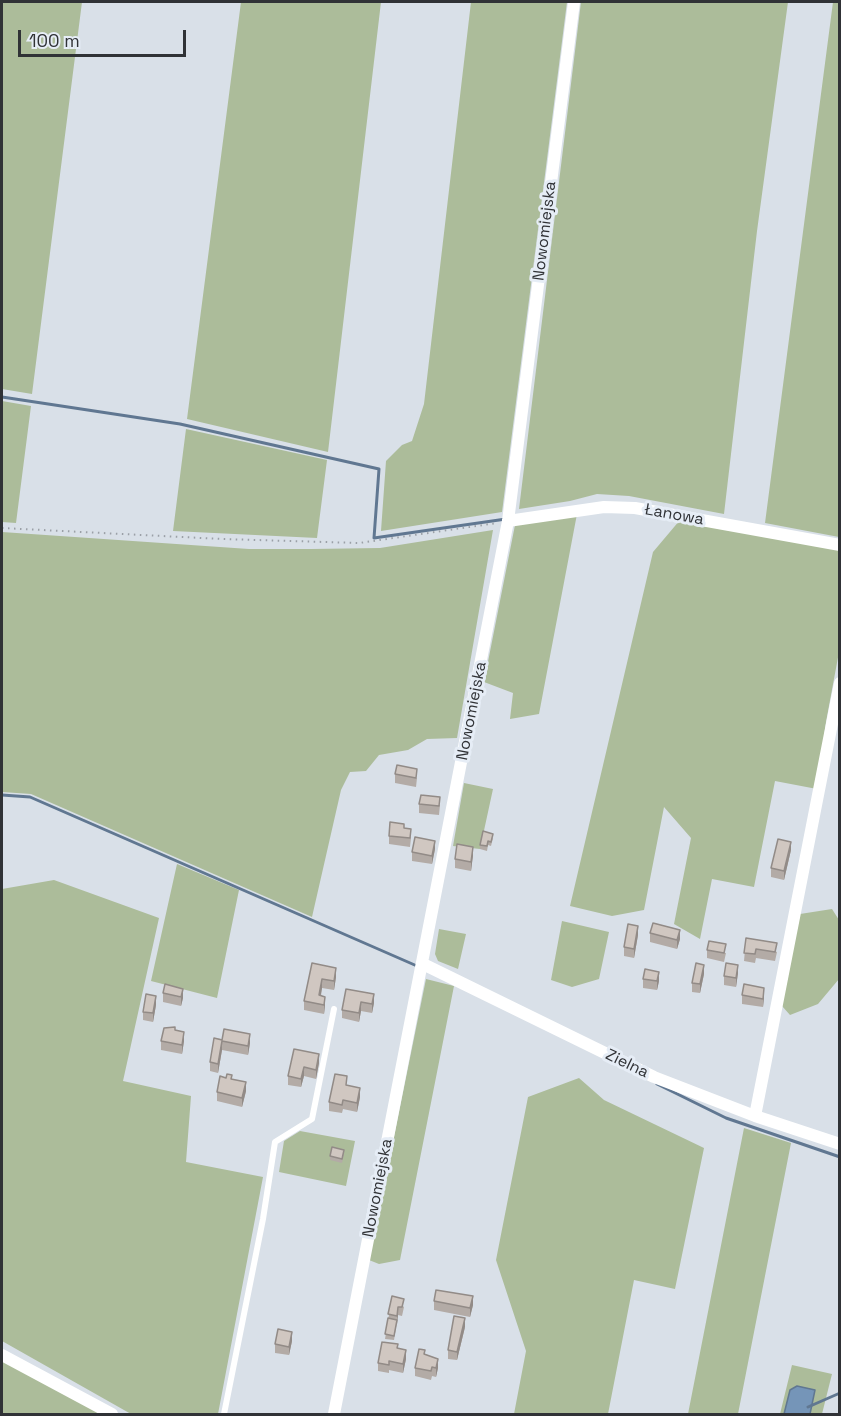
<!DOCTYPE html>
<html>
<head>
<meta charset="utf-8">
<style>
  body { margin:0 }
  #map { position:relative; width:841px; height:1416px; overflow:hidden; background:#d9e0e8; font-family:"Space Grotesk",sans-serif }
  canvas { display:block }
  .frame { position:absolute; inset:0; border:3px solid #303236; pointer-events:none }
  .scale { position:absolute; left:18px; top:30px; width:168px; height:27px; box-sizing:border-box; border:3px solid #303236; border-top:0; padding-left:8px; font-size:18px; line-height:21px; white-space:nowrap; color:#303236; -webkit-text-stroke:4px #e6edf6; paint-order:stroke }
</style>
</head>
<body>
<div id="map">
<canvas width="841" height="1416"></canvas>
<div class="frame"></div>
<div class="scale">100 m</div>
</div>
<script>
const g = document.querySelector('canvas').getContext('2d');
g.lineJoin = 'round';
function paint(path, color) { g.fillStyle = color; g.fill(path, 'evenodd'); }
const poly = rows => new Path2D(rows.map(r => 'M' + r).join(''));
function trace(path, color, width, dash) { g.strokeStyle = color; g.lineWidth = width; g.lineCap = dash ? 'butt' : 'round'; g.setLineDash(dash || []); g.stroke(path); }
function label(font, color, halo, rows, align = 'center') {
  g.font = font + ' "Space Grotesk",sans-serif'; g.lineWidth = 6; g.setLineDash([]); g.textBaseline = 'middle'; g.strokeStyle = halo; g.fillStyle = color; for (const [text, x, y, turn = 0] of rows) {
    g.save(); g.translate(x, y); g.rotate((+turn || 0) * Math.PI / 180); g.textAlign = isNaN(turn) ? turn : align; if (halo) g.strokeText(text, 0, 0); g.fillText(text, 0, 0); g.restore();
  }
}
paint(poly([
  [2,2,82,2,32,394,2,389],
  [241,2,381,2,328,452,187,419],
  [471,2,567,2,502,512,381,531,386,461,402,445,412,441,424,404],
  [581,2,788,2,757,231,724,514,629,496,597,494,570,501,519,509],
  [833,2,840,2,839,537,765,523],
  [2,401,31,406,16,523,2,522],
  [186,429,327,460,317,538,173,531],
  [577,514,539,714,510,719,513,693,484,682,515,525],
  [680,520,839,547,839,652,826,722,817,789,775,781,754,887,712,879,700,939,674,924,691,838,664,807,644,910,612,916,570,906,653,552],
  [493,530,457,738,427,739,408,750,379,755,366,771,350,772,341,790,312,917,31,794,2,792,2,532,249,549,311,549,380,548],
  [464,783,493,789,480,849,453,846],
  [177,864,239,890,217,998,151,981],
  [54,880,159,918,123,1081,191,1096,186,1162,263,1177,218,1414,131,1414,2,1341,2,889],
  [832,909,839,920,839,979,818,1004,790,1015,782,1006,800,914],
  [562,921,609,932,599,979,572,987,551,980],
  [439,929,466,934,458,969,438,961,435,954],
  [426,979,454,986,400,1260,379,1264,369,1260],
  [579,1078,604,1100,704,1148,675,1289,634,1280,608,1414,514,1414,526,1351,496,1260,528,1097],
  [744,1128,791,1143,738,1414,688,1414],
  [300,1131,355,1141,346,1186,279,1172,284,1141],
  [2,1359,107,1414,2,1414],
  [792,1365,832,1374,822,1414,780,1414]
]), '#acbc9a');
const water = poly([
  [797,1386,815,1390,810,1414,784,1414,790,1390,797,1386]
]);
paint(water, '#7595b8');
trace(water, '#607791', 1.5);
trace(poly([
  [2,397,180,424,379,469,374,538,506,519],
  [2,795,30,797,417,966],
  [657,1084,726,1118,840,1157],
  [808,1407,840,1393]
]), '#607791', 3);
trace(poly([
  [2,528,222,539,359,543,497,523]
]), '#9ba0a7', 2, [1.5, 4.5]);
trace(poly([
  [224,1414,263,1219,275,1142,312,1119,334,1009]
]), '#fff', 6);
trace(poly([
  [508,521,604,507,635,508,840,545],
  [423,964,654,1077,755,1116,840,1144],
  [755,1116,840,683],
  [2,1355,112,1414],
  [334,1414,508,521,574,2]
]), '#fff', 12);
paint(poly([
  [395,774,417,778,416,787,395,783],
  [419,804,440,805,439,815,419,813],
  [404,828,411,838,410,847,389,844,389,836],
  [493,838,491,846,488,845,487,851,480,849,480,845],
  [435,849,432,864,412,861,412,852],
  [791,850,784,880,771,877,771,868],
  [473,855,471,871,455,868,455,859],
  [650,933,680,939,677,949,650,942],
  [638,935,634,958,624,956,624,947],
  [746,938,777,952,775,961,756,958,755,963,744,961],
  [707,950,726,953,724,962,707,958],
  [312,963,336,977,334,990,322,988,321,996,325,1005,324,1014,304,1010,304,1001],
  [738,973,736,987,724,985,724,976],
  [704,974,700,993,692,992,692,983],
  [643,979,659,981,657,990,643,988],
  [346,989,374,1003,372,1013,361,1011,359,1022,342,1018,342,1010],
  [163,993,183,998,181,1006,163,1002],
  [742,995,764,997,763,1007,742,1004],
  [156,1005,153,1022,143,1020,143,1012],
  [175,1030,184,1041,182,1054,161,1050,161,1041],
  [214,1038,250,1043,248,1055,222,1050,218,1073,210,1071,210,1062],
  [319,1054,319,1063,316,1079,304,1076,301,1087,288,1085,288,1076],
  [232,1079,246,1091,242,1107,217,1101,217,1092],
  [347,1086,360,1097,357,1112,343,1109,342,1113,329,1111,329,1102],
  [344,1154,342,1163,330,1160,330,1156],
  [392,1296,404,1307,402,1316,398,1315,394,1340,385,1339],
  [434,1301,473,1305,470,1317,434,1310],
  [465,1327,457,1360,448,1359,448,1350],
  [292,1341,289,1355,275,1353,275,1344],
  [425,1355,438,1368,436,1377,432,1376,431,1380,415,1376,415,1368],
  [406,1359,403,1373,389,1370,389,1373,378,1371,378,1363]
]), '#b3aba6');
paint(poly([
  [435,841,435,849,432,864,432,856],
  [791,842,791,850,784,880,784,871],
  [473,847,473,855,471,871,471,862],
  [638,926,638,935,634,958,634,949],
  [680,930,680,939,677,949,677,940],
  [704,965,704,974,700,993,700,984],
  [738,965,738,973,736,987,736,978],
  [336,968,336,977,334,990,334,981],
  [659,972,659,981,657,990,657,981],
  [322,979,322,988,319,1004,319,995],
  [764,988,764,997,763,1007,763,999],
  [183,989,183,998,181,1006,181,997],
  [374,994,374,1003,372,1013,372,1004],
  [156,996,156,1005,153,1022,153,1013],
  [325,997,325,1005,324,1014,324,1005],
  [361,1002,361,1011,359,1022,359,1013],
  [184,1032,184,1041,182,1054,182,1045],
  [250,1034,250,1043,248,1055,248,1046],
  [222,1041,222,1050,218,1073,218,1064],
  [319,1054,319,1063,316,1079,316,1070],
  [304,1067,304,1076,301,1087,301,1079],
  [246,1082,246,1091,242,1107,242,1098],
  [360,1088,360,1097,357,1112,357,1103],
  [473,1296,473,1305,470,1317,470,1308],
  [398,1307,398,1315,397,1324,397,1316],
  [465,1318,465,1327,457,1360,457,1352],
  [292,1332,292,1341,289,1355,289,1347],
  [406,1350,406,1359,403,1373,403,1364],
  [438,1359,438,1368,436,1377,436,1368]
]), '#928b87');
const building = poly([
  [397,765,417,769,416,778,395,774,397,765],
  [421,795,440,797,439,806,419,804,421,795],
  [390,822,404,824,404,828,411,829,410,838,389,836,390,822],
  [483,831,493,834,491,842,488,841,487,846,480,845,483,831],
  [415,837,435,841,432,856,412,852,415,837],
  [778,839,791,842,784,871,771,868,778,839],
  [457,844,473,847,471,862,455,859,457,844],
  [653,923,680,930,677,940,650,933,653,923],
  [628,924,638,926,634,949,624,947,628,924],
  [746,938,777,943,775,952,756,949,755,954,744,953,746,938],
  [709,941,726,944,724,953,707,950,709,941],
  [312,963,336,968,334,981,322,979,319,995,325,997,324,1005,304,1001,312,963],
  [696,963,704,965,700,984,692,983,696,963],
  [726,963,738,965,736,978,724,976,726,963],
  [645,969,659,972,657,981,643,979,645,969],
  [165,984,183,989,181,997,163,993,165,984],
  [744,984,764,988,763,999,742,995,744,984],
  [346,989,374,994,372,1004,361,1002,359,1013,342,1010,346,989],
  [146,994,156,996,153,1013,143,1012,146,994],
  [175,1027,175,1030,184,1032,182,1045,161,1041,164,1028,175,1027],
  [224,1029,250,1034,248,1046,222,1041,218,1064,210,1062,214,1038,222,1040,224,1029],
  [294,1049,319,1054,316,1070,304,1067,301,1079,288,1076,294,1049],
  [227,1074,232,1075,231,1079,246,1082,242,1098,217,1092,220,1076,226,1078,227,1074],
  [335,1074,347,1076,346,1085,360,1088,357,1103,343,1100,342,1105,329,1102,335,1074],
  [332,1147,344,1150,342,1159,330,1156,332,1147],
  [436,1290,473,1296,470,1308,434,1301,436,1290],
  [392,1296,404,1299,402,1307,398,1307,397,1316,388,1314,392,1296],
  [454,1316,465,1318,457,1352,448,1350,454,1316],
  [388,1318,397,1320,394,1336,385,1334,388,1318],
  [278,1329,292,1332,289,1347,275,1344,278,1329],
  [382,1342,398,1344,397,1348,406,1350,403,1364,389,1361,389,1365,378,1363,382,1342],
  [419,1349,425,1350,424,1354,438,1359,436,1368,432,1367,431,1371,415,1368,419,1349]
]);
paint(building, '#d0c7c1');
trace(building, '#928b87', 1.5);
label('16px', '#303236', '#e6edf6', [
  ["Nowomiejska",545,231,-83],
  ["Łanowa",674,515,10],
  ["Nowomiejska",472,711,-79],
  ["Zielna",627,1064,26],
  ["Nowomiejska",378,1188,-79]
]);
</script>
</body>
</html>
